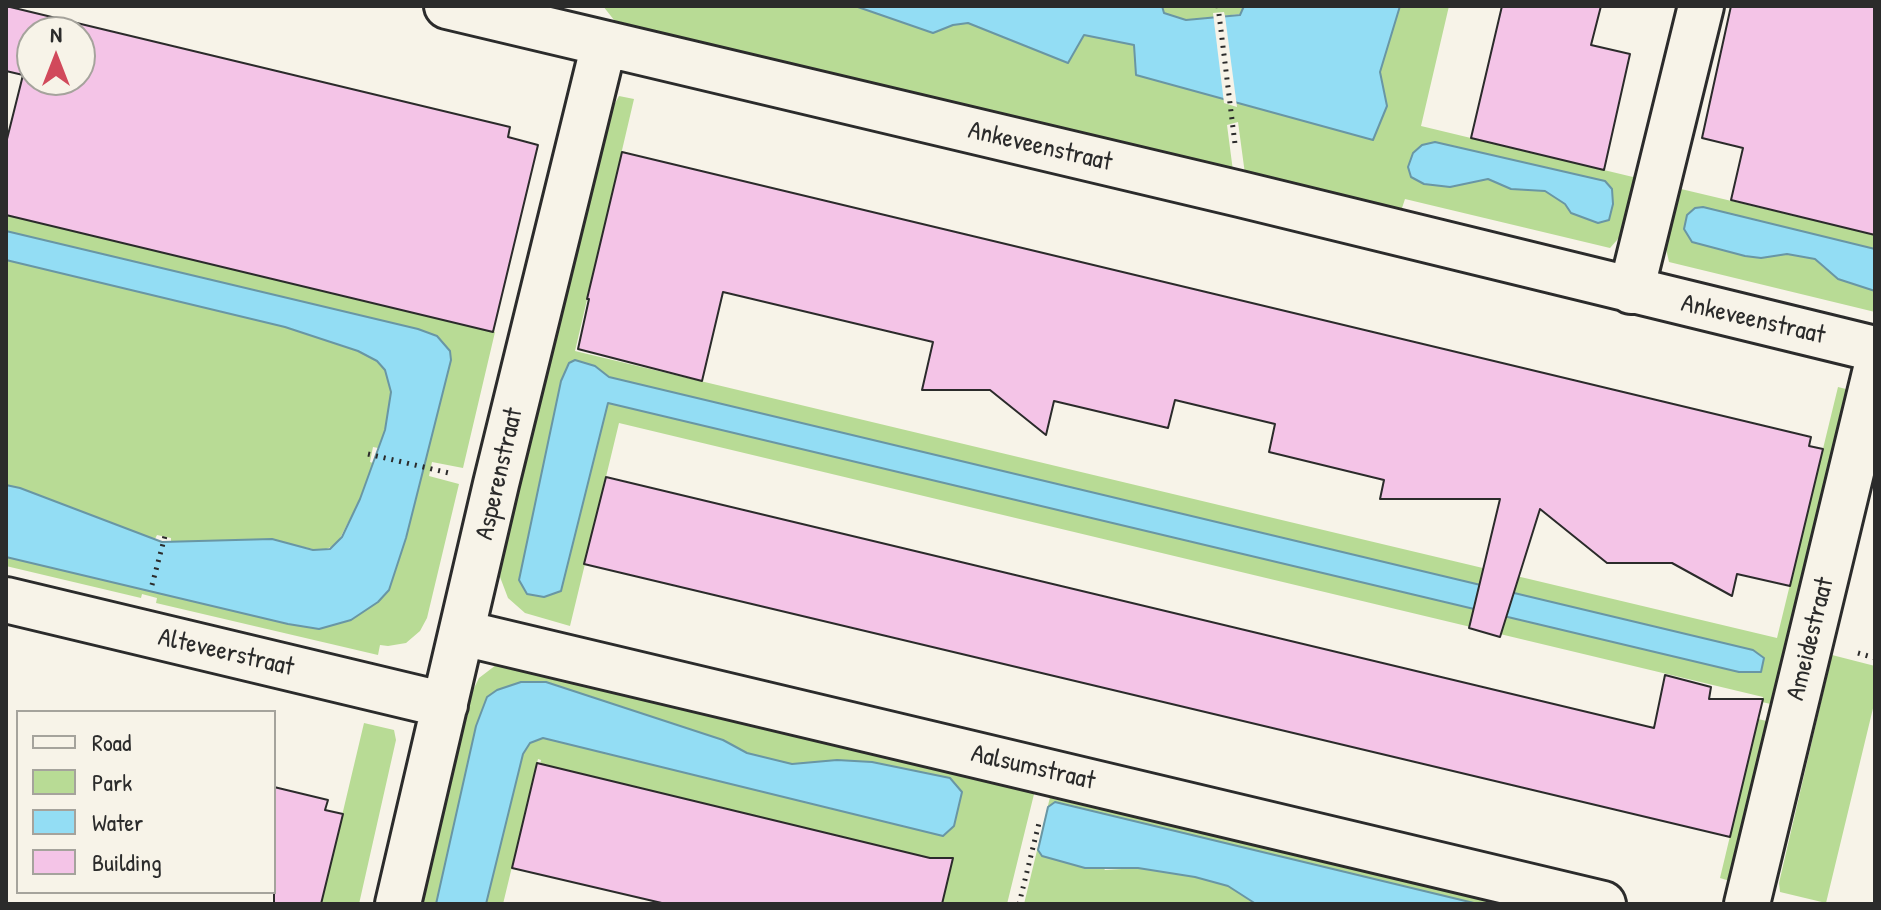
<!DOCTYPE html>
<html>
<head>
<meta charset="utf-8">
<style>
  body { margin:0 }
  #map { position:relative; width:1881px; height:910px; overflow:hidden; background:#f7f3e8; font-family:"Patrick Hand",sans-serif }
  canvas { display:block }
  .frame { position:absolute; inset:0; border:8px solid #2b2b2b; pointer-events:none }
  .legend { position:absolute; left:16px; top:710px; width:260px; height:184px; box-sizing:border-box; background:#f7f3e8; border:2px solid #a5a39c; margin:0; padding:10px 14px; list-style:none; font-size:24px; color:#2b2b2b }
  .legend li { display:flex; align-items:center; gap:16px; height:40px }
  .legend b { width:40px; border:2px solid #a5a39c }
  .north { position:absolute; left:16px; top:16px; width:80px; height:80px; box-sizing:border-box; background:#f7f3e8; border:2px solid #a5a39c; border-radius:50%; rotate:0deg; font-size:22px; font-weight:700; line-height:32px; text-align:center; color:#2b2b2b }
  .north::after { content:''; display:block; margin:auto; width:28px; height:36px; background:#d1495b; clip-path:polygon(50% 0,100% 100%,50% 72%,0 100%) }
</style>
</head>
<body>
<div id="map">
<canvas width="1881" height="910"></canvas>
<div class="frame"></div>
<ul class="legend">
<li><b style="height:10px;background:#f7f3e8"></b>Road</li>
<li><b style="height:22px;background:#b8db95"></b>Park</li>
<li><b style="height:22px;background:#93ddf4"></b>Water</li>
<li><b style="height:22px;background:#f4c4e7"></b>Building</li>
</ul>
<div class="north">N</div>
</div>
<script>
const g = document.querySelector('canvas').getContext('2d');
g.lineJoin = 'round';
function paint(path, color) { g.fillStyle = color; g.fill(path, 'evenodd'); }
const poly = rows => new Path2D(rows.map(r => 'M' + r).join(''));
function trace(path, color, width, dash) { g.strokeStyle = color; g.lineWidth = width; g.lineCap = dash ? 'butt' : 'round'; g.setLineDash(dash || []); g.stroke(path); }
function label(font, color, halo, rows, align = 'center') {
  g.font = font + ' "Patrick Hand",sans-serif'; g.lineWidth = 6; g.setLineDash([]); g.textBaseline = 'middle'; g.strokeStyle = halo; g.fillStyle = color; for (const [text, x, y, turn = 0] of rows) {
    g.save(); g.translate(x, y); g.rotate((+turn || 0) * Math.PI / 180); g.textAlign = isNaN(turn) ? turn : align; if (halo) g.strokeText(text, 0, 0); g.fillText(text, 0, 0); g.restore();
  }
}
paint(poly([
  [603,6,855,6,933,33,953,25,968,23,1068,63,1084,35,1135,45,1387,106,1380,72,1400,6,1449,6,1421,126,1633,177,1634,175,1640,177,1625,231,1610,248,1405,199,1401,211,1245,174,1238,122,1227,125,1233,171,632,28,614,20],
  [1413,153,1605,181,1612,189,1613,204,1571,213,1565,204,1545,191,1511,189,1487,179,1476,181],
  [1162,6,1244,6,1240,14,1186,20,1163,13],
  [619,96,634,99,575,351,1382,544,1777,638,1838,387,1850,390,1775,705,1762,702,1763,697,619,423,570,626,525,613,508,598,500,577,501,565,608,116],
  [569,363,595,366,609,377,1753,650,1764,658,1761,672,1739,671,607,403,561,591,544,597,528,594,519,580,561,381],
  [1676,185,1681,186,1681,189,1875,235,1875,249,1703,207,1692,242,1745,256,1761,258,1787,254,1815,259,1824,268,1875,291,1875,312,1669,262,1664,240],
  [6,215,495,332,463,468,432,462,429,476,459,484,427,618,420,631,406,643,388,646,380,645,378,655,156,603,157,598,142,594,141,598,6,566,6,557,288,624,319,629,351,620,378,602,389,589,406,538,451,360,418,329,6,231],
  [6,260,285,327,358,351,378,361,385,370,391,392,385,430,378,448,373,447,370,462,373,463,360,499,337,544,322,551,266,539,171,542,171,538,157,535,155,539,20,488,6,485],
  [1832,655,1875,666,1875,700,1826,903,1780,892,1779,883],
  [507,663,1036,786,1007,904,942,904,953,858,948,862,698,803,540,765,541,760,538,759,503,904,486,904,523,754,530,743,543,738,943,836,872,762,837,760,792,764,747,753,723,740,546,682,533,681,487,697,476,726,436,904,421,904,469,698,479,678,496,665],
  [1758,719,1771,722,1733,882,1720,878],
  [364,723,394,730,396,740,359,904,321,904],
  [1052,789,1531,904,1478,904,1055,802,1105,870,1138,868,1195,877,1228,886,1256,904,1024,904]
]), '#b8db95');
const water = poly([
  [855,6,1162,6,1164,13,1186,20,1240,15,1244,6,1400,6,1380,72,1387,106,1373,140,1136,75,1134,45,1084,35,1068,63,968,23,953,25,933,33,855,6],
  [1435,142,1605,181,1612,189,1613,204,1609,220,1598,223,1571,213,1565,204,1545,191,1511,189,1488,179,1450,187,1424,184,1411,177,1408,167,1413,153,1422,145,1435,142],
  [1703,207,1875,249,1875,291,1838,279,1815,259,1787,254,1761,258,1745,256,1692,242,1684,229,1687,215,1695,208,1703,207],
  [6,231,418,329,437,336,450,351,451,360,406,538,389,590,378,602,351,620,319,629,288,624,6,557,6,485,20,488,162,542,272,539,313,550,330,549,342,537,360,499,385,430,391,392,385,370,377,361,358,351,285,327,6,260,6,231],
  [575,360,595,366,609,377,1753,650,1764,658,1761,672,1739,672,608,403,561,591,544,597,527,594,519,580,561,381,569,363,575,360],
  [521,682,546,682,723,740,747,753,792,764,837,760,872,762,950,778,962,792,954,826,943,836,543,738,530,743,523,754,486,904,436,904,476,726,487,697,497,690,521,682],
  [1055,802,1478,904,1256,904,1228,886,1195,877,1138,868,1085,868,1042,856,1038,850,1048,807,1055,802]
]);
paint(water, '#93ddf4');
trace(water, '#6996a4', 2);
paint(poly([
  [1224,12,1225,16,1237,107,1224,103,1213,13]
]), '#f7f3e8');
const building = poly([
  [6,6,510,127,508,137,538,145,493,332,6,215,6,143,23,75,6,71,6,6],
  [32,32,80,32,80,80,32,80,32,32],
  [1502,6,1601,6,1591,45,1630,54,1604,170,1471,138,1502,6],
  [1731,6,1875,6,1875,235,1731,200,1743,148,1702,138,1731,6],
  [622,152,1811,437,1809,446,1823,449,1790,586,1737,574,1732,596,1672,563,1607,563,1540,509,1500,637,1469,628,1500,499,1380,499,1384,480,1269,452,1275,424,1175,400,1168,428,1054,401,1046,435,990,390,922,390,933,342,723,292,702,381,578,349,589,299,587,299,622,152],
  [606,477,1654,728,1665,675,1711,687,1709,699,1763,699,1730,837,584,564,606,477],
  [537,763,930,858,953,858,942,904,666,904,512,868,537,763],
  [274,787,328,800,325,810,343,814,321,904,274,904,274,787]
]);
paint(building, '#f4c4e7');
trace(building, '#2b2b2b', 2);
const minor = poly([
  [447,6,1240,194,1875,349],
  [1631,291,1701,6],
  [6,600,445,705],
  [463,633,1603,904],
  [398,904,496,484,604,44],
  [1747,904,1875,373]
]);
trace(minor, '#2b2b2b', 50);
trace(poly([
  [1218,6,1235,144],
  [368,454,449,473],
  [152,585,165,536],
  [1858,653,1875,658],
  [1019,904,1040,819]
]), '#2b2b2b', 5, [2, 6]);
trace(minor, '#f7f3e8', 44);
label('26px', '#2b2b2b', '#f7f3e8', [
  ["Ankeveenstraat",1040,147,13],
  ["Ankeveenstraat",1753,320,13],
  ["Asperenstraat",500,474,-77],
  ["Ameidestraat",1811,639,-76],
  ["Alteveerstraat",226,653,13],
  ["Aalsumstraat",1033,768,13]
]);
</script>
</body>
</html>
